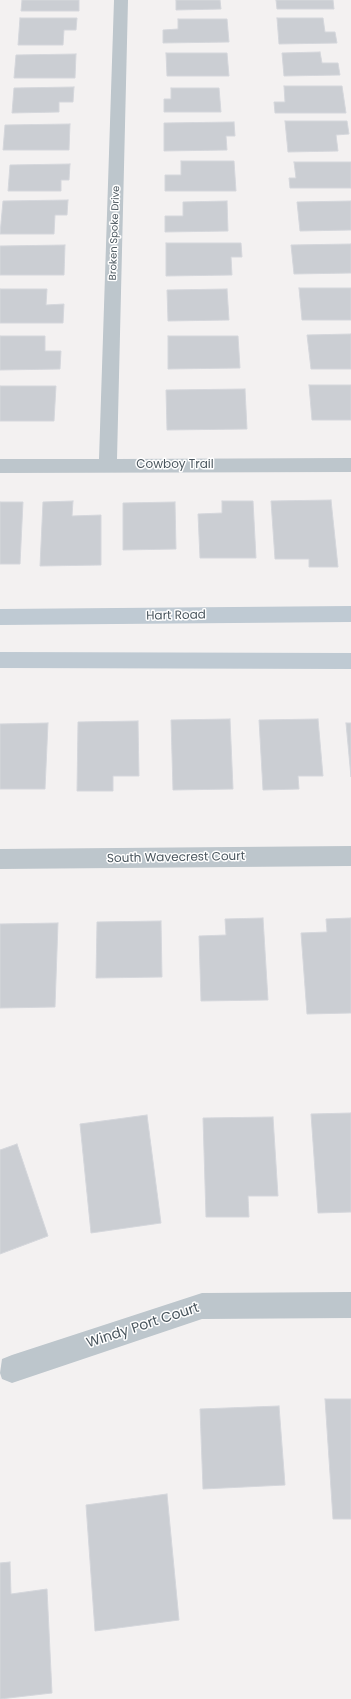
<!DOCTYPE html>
<html>
<head>
<meta charset="utf-8">
<style>
  body { margin:0 }
  canvas { display:block; background:#f3f1f1 }
</style>
</head>
<body>
<canvas width="351" height="1699"></canvas>
<script>
const g = document.querySelector('canvas').getContext('2d');
g.lineJoin = 'round';
function paint(path, color) { g.fillStyle = color; g.fill(path, 'evenodd'); }
const poly = rows => new Path2D(rows.map(r => 'M' + r).join(''));
function trace(path, color, width, dash) { g.strokeStyle = color; g.lineWidth = width; g.lineCap = dash ? 'butt' : 'round'; g.setLineDash(dash || []); g.stroke(path); }
function label(font, color, halo, rows, align = 'center') {
  g.font = font + ' Poppins,sans-serif'; g.lineWidth = 3; g.setLineDash([]); g.textBaseline = 'middle'; g.strokeStyle = halo; g.fillStyle = color; for (const [text, x, y, turn = 0] of rows) {
    g.save(); g.translate(x, y); g.rotate((+turn || 0) * Math.PI / 180); g.textAlign = isNaN(turn) ? turn : align; if (halo) g.strokeText(text, 0, 0); g.fillText(text, 0, 0); g.restore();
  }
}
const building = poly([
  [22,0,79,0,79,11,21,11,22,0],
  [176,0,220,0,221,9,176,10,176,0],
  [276,0,333,0,334,9,277,9,276,0],
  [20,18,77,18,76,30,64,30,63,45,18,45,20,18],
  [277,18,323,18,325,32,335,32,337,43,279,44,277,18],
  [178,19,227,19,229,42,163,43,163,30,178,29,178,19],
  [320,52,322,63,338,63,340,75,284,76,282,53,320,52],
  [166,53,227,53,229,76,167,76,166,53],
  [76,54,75,78,14,78,16,55,76,54],
  [284,86,342,86,346,113,275,113,274,102,285,102,284,86],
  [74,87,73,102,59,102,59,112,12,113,14,88,74,87],
  [171,88,219,88,221,112,164,112,164,99,171,99,171,88],
  [285,121,347,121,349,134,336,135,338,151,288,152,285,121],
  [234,122,235,136,226,136,227,150,164,151,164,123,234,122],
  [70,124,69,150,3,150,5,125,70,124],
  [181,161,234,161,236,191,165,191,165,175,181,175,181,161],
  [294,162,351,162,351,188,290,188,289,178,296,178,294,162],
  [70,164,69,180,61,180,61,191,8,191,10,165,70,164],
  [68,200,67,215,55,215,54,234,0,234,3,201,68,200],
  [227,201,228,231,165,232,165,216,183,216,183,202,227,201],
  [351,201,351,230,300,231,297,202,351,201],
  [166,243,241,243,242,257,231,257,232,275,166,276,166,243],
  [351,244,351,273,294,274,291,245,351,244],
  [65,245,64,275,0,275,0,246,65,245],
  [299,288,351,288,351,320,302,320,299,288],
  [0,289,47,289,46,305,64,304,63,323,0,323,0,289],
  [227,289,229,320,168,321,167,290,227,289],
  [351,334,351,369,311,369,307,335,351,334],
  [0,336,45,336,45,351,61,351,60,369,0,370,0,336],
  [168,336,238,336,240,368,168,369,168,336],
  [309,385,351,385,351,420,312,420,309,385],
  [0,386,56,386,54,421,0,421,0,386],
  [245,389,247,429,167,430,166,390,245,389],
  [331,500,338,567,309,567,309,559,275,559,271,501,331,500],
  [73,501,72,516,101,515,101,565,40,566,43,502,73,501],
  [222,501,253,501,256,558,200,558,198,514,222,513,222,501],
  [0,502,23,502,20,564,0,564,0,502],
  [175,502,176,549,123,550,123,503,175,502],
  [230,719,233,789,173,790,171,720,230,719],
  [318,719,323,776,298,776,299,789,263,790,259,720,318,719],
  [138,721,139,776,113,776,113,791,77,791,78,722,138,721],
  [48,723,45,789,0,789,0,724,48,723],
  [346,723,351,723,351,777,346,723],
  [263,918,268,1000,201,1001,199,936,226,935,225,919,263,918],
  [351,918,351,1013,307,1014,301,933,327,932,326,919,351,918],
  [161,921,162,977,96,978,97,922,161,921],
  [58,923,55,1007,0,1008,0,924,58,923],
  [351,1113,351,1212,318,1213,311,1114,351,1113],
  [147,1115,161,1223,91,1233,80,1124,147,1115],
  [273,1117,278,1196,248,1196,249,1217,206,1217,203,1118,273,1117],
  [17,1144,48,1236,0,1254,0,1150,17,1144],
  [325,1399,351,1399,351,1519,333,1519,325,1399],
  [279,1406,285,1485,203,1489,200,1409,279,1406],
  [167,1494,179,1620,95,1631,86,1505,167,1494],
  [10,1562,11,1594,47,1589,52,1693,0,1699,0,1563,10,1562]
]);
paint(building, '#cbced3');
trace(building, '#d5d7dc', 1);
paint(poly([
  [114,0,128,0,117,459,351,458,351,472,0,473,0,459,99,459,114,0],
  [351,846,351,866,0,869,0,849,351,846],
  [351,1292,351,1318,202,1319,12,1383,2,1379,0,1373,2,1359,12,1355,202,1293,351,1292]
]), '#bdc6cc');
paint(poly([
  [351,606,351,622,0,625,0,609,351,606],
  [0,652,351,653,351,669,0,668,0,652]
]), '#bfcad3');
label('10px', '#49555d', '#fff', [
  ["Broken Spoke Drive",115,233,-88]
]);
label('12px', '#49555d', '#fff', [
  ["Cowboy Trail",175,465],
  ["Hart Road",176,616,-1],
  ["South Wavecrest Court",176,858,-1]
]);
label('14px', '#49555d', '#fff', [
  ["Windy Port Court",143,1326,-18]
]);
</script>
</body>
</html>
